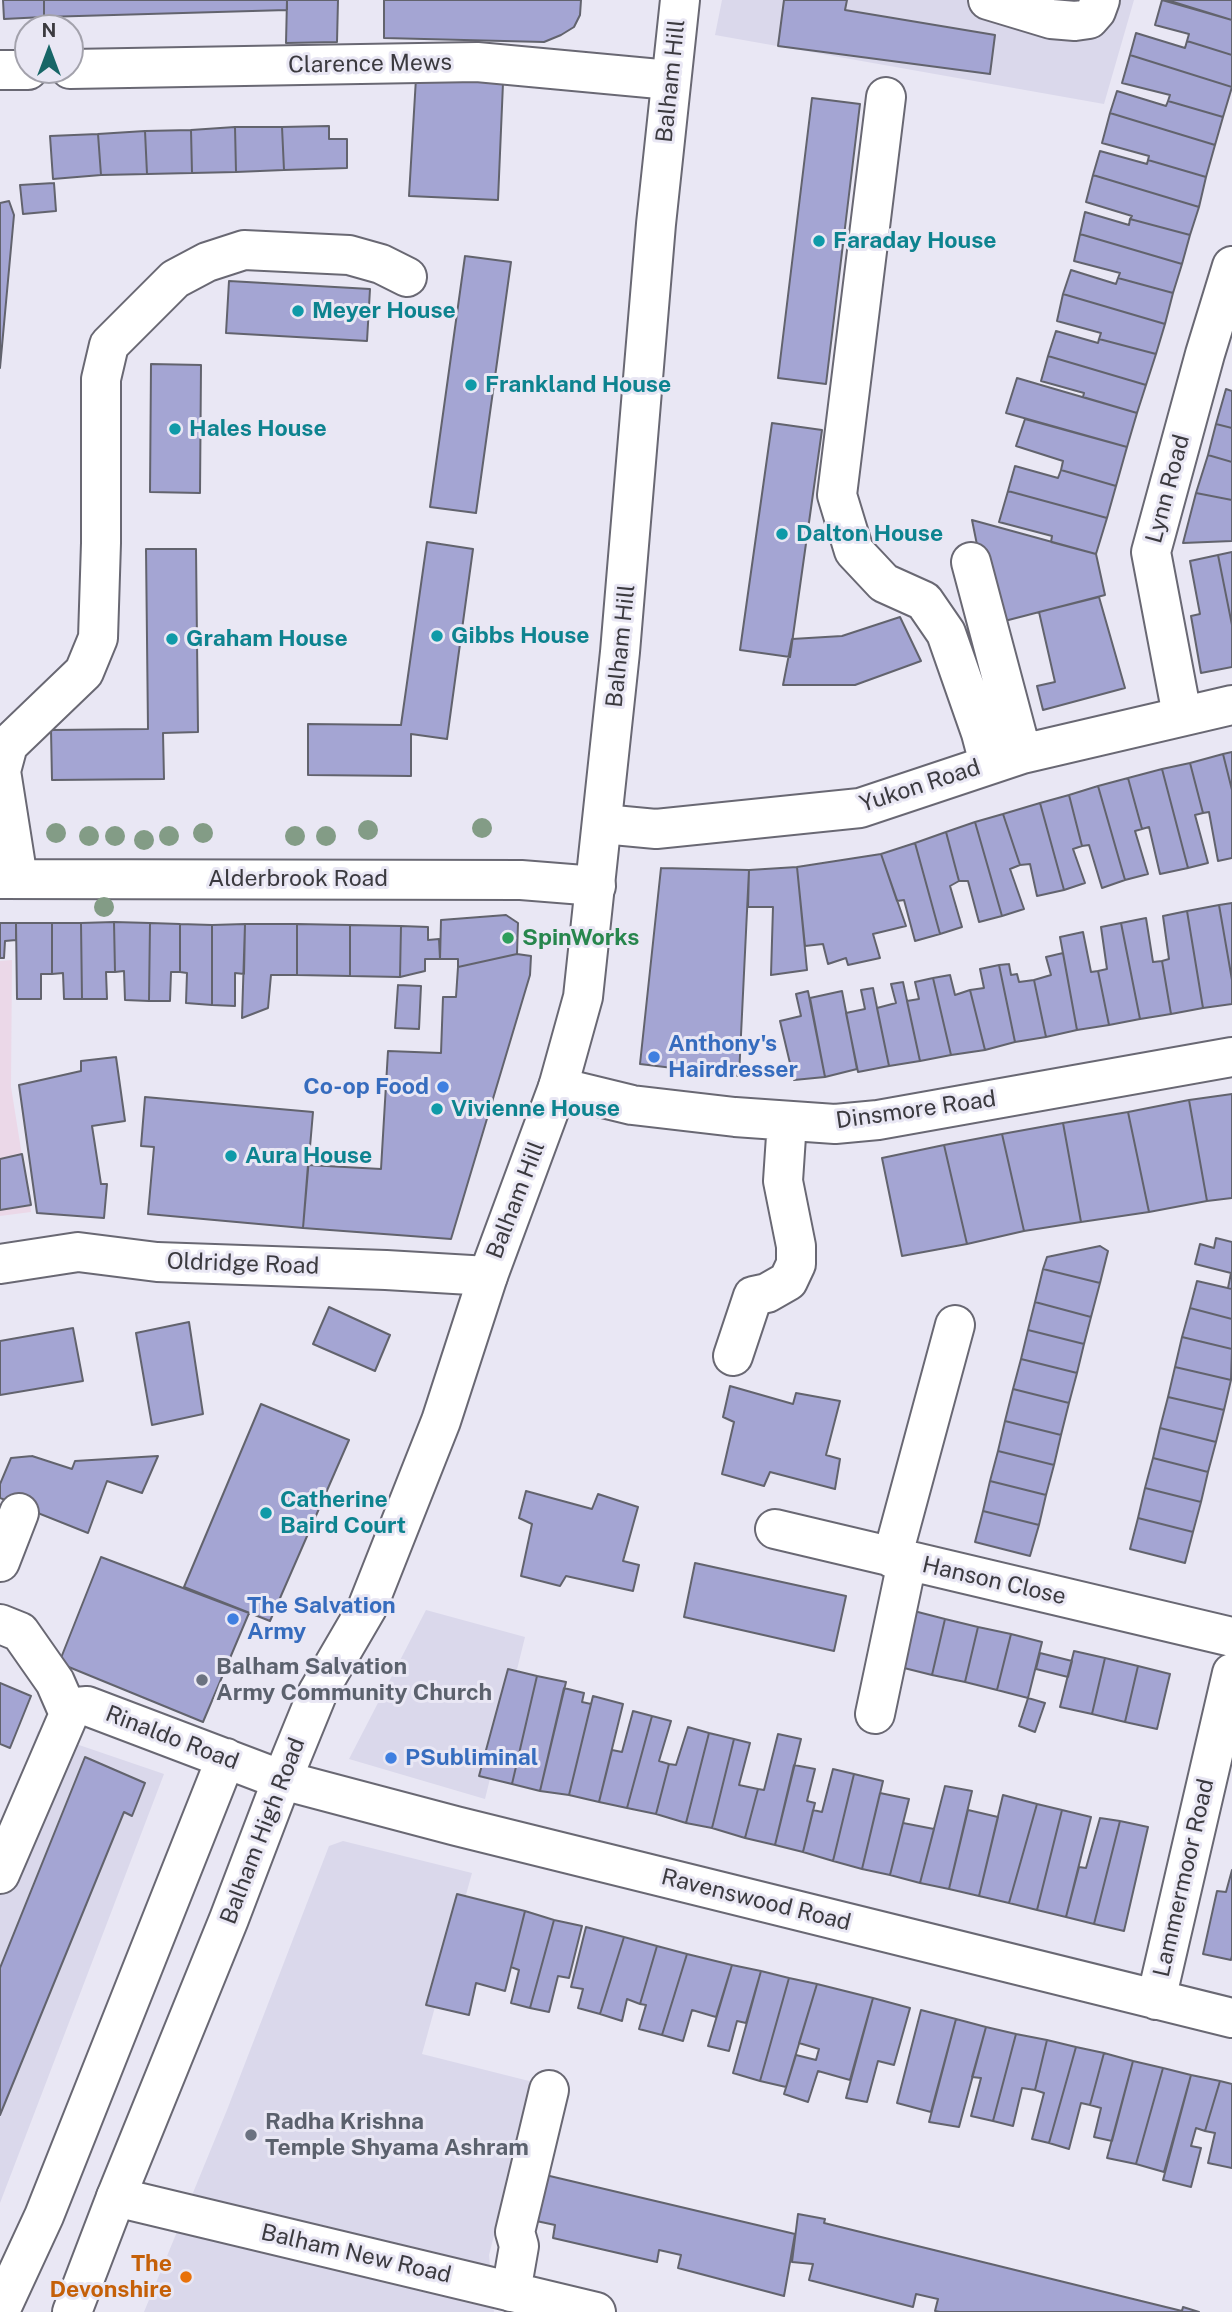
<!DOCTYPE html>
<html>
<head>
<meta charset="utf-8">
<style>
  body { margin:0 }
  #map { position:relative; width:1232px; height:2312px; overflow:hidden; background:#e9e7f4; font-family:"Public Sans",sans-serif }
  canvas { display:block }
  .north { position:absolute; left:14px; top:14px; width:70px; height:70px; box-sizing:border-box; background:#e9e7f4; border:2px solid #a3a2ac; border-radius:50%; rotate:0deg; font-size:19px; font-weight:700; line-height:28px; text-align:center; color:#3b3a3f }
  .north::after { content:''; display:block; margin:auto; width:24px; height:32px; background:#176667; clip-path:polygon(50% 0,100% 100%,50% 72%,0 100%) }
</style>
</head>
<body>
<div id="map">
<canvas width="1232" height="2312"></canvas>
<div class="north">N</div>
</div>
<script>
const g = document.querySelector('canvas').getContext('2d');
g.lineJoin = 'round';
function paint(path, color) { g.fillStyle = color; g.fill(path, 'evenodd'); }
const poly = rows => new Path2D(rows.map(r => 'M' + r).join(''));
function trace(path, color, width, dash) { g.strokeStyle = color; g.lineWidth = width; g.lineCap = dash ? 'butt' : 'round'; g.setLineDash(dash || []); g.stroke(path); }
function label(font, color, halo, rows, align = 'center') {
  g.font = font + ' "Public Sans",sans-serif'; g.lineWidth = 6; g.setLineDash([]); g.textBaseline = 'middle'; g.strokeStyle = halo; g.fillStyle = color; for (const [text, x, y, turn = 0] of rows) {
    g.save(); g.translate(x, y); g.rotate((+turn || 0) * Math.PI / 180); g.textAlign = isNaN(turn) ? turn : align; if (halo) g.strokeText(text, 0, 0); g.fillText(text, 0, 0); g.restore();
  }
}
paint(poly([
  [722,0,1134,0,1104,104,715,35],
  [426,1610,525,1637,485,1799,349,1759],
  [38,1731,164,1774,0,2203,0,1832],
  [343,1841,472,1873,422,2054,533,2082,489,2255,494,2312,144,2312,227,2110,329,1846]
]), '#dad8eb');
paint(poly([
  [12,960,11,1087,31,1212,0,1216,0,961]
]), '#ebd8e8');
const building = poly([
  [3,0,44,0,44,17,4,19,3,0],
  [44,0,287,0,287,10,44,17,44,0],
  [287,0,338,0,337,42,286,43,287,0],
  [384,0,581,0,580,15,574,27,561,35,544,42,384,38,384,0],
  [784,0,847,0,845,10,995,35,990,74,778,46,784,0],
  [1162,0,1232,20,1232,55,1187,41,1189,34,1155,25,1162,0],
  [1167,0,1232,0,1232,20,1167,0],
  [1136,33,1185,48,1187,41,1232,55,1232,87,1130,55,1136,33],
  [1130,55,1232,87,1223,117,1168,101,1170,95,1122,83,1130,55],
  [416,78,503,83,498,200,409,196,416,78],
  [1117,91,1166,106,1168,101,1223,117,1215,145,1110,113,1117,91],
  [812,98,860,104,826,384,778,378,812,98],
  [1110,113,1215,145,1206,177,1148,160,1149,156,1102,143,1110,113],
  [329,126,329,139,347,139,347,168,284,170,282,127,329,126],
  [235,127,282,127,284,170,236,172,235,127],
  [235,127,236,172,192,173,191,130,235,127],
  [191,130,192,173,147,174,145,131,191,130],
  [145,131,147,174,101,175,98,134,145,131],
  [98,134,101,175,53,179,50,136,98,134],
  [1100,151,1147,164,1148,160,1206,177,1199,207,1093,175,1100,151],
  [1093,175,1199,207,1190,235,1130,219,1132,216,1086,202,1093,175],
  [54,183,56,211,23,214,20,185,54,183],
  [9,201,14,215,0,368,0,203,9,201],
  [1085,212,1129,225,1130,219,1190,235,1182,264,1080,234,1085,212],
  [1080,234,1182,264,1173,293,1118,278,1120,273,1074,261,1080,234],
  [465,256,511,262,476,513,430,507,465,256],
  [1071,270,1116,284,1118,278,1173,293,1165,324,1063,294,1071,270],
  [229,281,370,289,367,341,226,333,229,281],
  [1063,294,1165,324,1156,354,1099,339,1101,333,1057,321,1063,294],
  [1056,331,1098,343,1099,339,1156,354,1146,385,1048,356,1056,331],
  [1048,356,1146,385,1137,413,1083,397,1084,393,1041,381,1048,356],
  [151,364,201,365,200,493,150,492,151,364],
  [1017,378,1137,413,1127,447,1006,413,1017,378],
  [1226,389,1232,391,1232,428,1216,424,1226,389],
  [1025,419,1127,447,1116,486,1061,470,1063,461,1016,446,1025,419],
  [772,423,822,430,790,657,740,650,772,423],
  [1216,424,1232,428,1232,462,1208,455,1216,424],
  [1208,455,1232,462,1232,500,1196,493,1208,455],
  [1015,466,1058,478,1061,470,1116,486,1107,518,1008,491,1015,466],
  [1008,491,1107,518,1096,554,1051,542,1052,536,999,522,1008,491],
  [1196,493,1232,500,1232,541,1183,543,1196,493],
  [972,520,1096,554,1105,595,993,624,972,520],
  [427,542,473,549,447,739,411,734,411,776,308,775,308,724,401,725,427,542],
  [146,549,196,549,198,732,163,733,164,779,52,780,51,730,148,729,146,549],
  [1232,552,1232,625,1218,555,1232,552],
  [1218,555,1232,625,1232,667,1201,673,1191,616,1200,614,1190,561,1218,555],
  [1099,597,1125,688,1043,710,1037,686,1055,682,1039,612,1099,597],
  [900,617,921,661,855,685,783,685,792,639,842,636,900,617],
  [1232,752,1232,790,1223,754,1232,752],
  [1223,754,1232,790,1232,858,1218,861,1209,812,1203,813,1190,763,1223,754],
  [1190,763,1203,813,1195,815,1208,863,1188,868,1162,769,1190,763],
  [1162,769,1188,868,1160,874,1149,827,1142,829,1128,778,1162,769],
  [1128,778,1142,829,1135,831,1148,874,1125,880,1098,786,1128,778],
  [1098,786,1125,880,1102,888,1089,845,1082,846,1069,795,1098,786],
  [1069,795,1082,846,1073,849,1085,883,1064,890,1040,803,1069,795],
  [1040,803,1064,890,1037,896,1030,864,1020,865,1003,814,1040,803],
  [1003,814,1020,865,1010,869,1024,909,1002,916,975,822,1003,814],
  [975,822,1002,916,979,922,968,881,959,881,946,832,975,822],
  [946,832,959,881,950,886,962,927,940,934,915,843,946,832],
  [915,843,940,934,915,941,904,900,897,901,881,854,915,843],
  [881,854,906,926,873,934,880,958,848,965,846,958,828,964,823,944,805,946,797,867,881,854],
  [797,867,807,970,771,975,773,907,748,907,749,870,797,867],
  [661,868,749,870,739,1076,640,1064,661,868],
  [1232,903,1232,980,1219,905,1232,903],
  [1219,905,1232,980,1232,1004,1203,1008,1187,911,1219,905],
  [1187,911,1203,1008,1171,1014,1162,961,1169,959,1163,916,1187,911],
  [506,915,518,923,517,954,458,967,458,959,440,959,441,920,506,915],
  [1146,918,1153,962,1162,961,1171,1014,1140,1019,1121,923,1146,918],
  [114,922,115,972,106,972,107,999,82,999,81,923,114,922],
  [114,922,150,923,149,1001,125,1000,124,971,115,972,114,922],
  [0,923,16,923,16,940,5,941,4,958,0,958,0,923],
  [16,923,52,923,52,974,41,974,41,999,17,999,16,923],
  [52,923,81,923,82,999,64,999,63,973,52,974,52,923],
  [150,923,180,924,180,972,171,972,170,1001,149,1001,150,923],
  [1121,923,1140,1019,1109,1025,1098,971,1107,969,1101,927,1121,923],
  [180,924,212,925,212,1005,186,1003,187,973,180,972,180,924],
  [245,924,297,924,297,975,271,975,268,1008,242,1018,245,924],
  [245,924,244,974,235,973,235,1006,212,1005,212,925,245,924],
  [297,924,350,925,350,976,297,975,297,924],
  [350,925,401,926,400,977,350,976,350,925],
  [401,926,428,927,428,940,439,939,440,959,425,959,425,971,400,977,401,926],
  [1083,932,1091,972,1098,971,1109,1025,1077,1030,1060,937,1083,932],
  [1063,953,1077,1030,1046,1037,1034,980,1051,975,1046,957,1063,953],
  [517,954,531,956,530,975,451,1239,303,1228,308,1165,381,1169,388,1051,441,1053,443,997,456,997,458,967,517,954],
  [1009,964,1011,975,1017,974,1019,982,1034,980,1046,1037,1015,1042,999,965,1009,964],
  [999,965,1015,1042,985,1050,970,990,984,988,980,969,999,965],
  [950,975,955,995,970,990,985,1050,951,1055,933,978,950,975],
  [933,978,951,1055,920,1061,907,1001,919,999,915,982,933,978],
  [903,982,920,1061,889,1066,877,1008,896,1003,891,984,903,982],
  [398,985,421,986,419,1029,395,1028,398,985],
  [873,988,889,1066,858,1072,846,1013,865,1009,861,990,873,988],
  [808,991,825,1077,794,1080,780,1021,801,1016,796,994,808,991],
  [842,991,857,1069,825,1077,810,998,842,991],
  [116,1057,125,1121,92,1126,101,1184,107,1184,104,1218,37,1213,19,1085,81,1071,81,1061,116,1057],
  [1232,1094,1232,1198,1207,1201,1189,1100,1232,1094],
  [145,1097,313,1112,303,1228,148,1214,154,1147,141,1146,145,1097],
  [1189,1100,1207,1201,1149,1212,1128,1112,1189,1100],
  [1128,1112,1149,1212,1081,1222,1063,1123,1128,1112],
  [1063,1123,1081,1222,1024,1231,1002,1134,1063,1123],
  [1002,1134,1024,1231,967,1244,944,1145,1002,1134],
  [944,1145,967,1244,902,1256,882,1158,944,1145],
  [22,1154,31,1205,0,1210,0,1159,22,1154],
  [1216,1238,1232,1242,1232,1289,1228,1288,1231,1273,1195,1264,1200,1244,1214,1248,1216,1238],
  [1100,1246,1108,1251,1100,1283,1043,1269,1047,1257,1100,1246],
  [1043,1269,1100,1283,1091,1317,1035,1302,1043,1269],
  [1197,1281,1232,1289,1232,1319,1190,1308,1197,1281],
  [1035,1302,1091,1317,1084,1344,1028,1330,1035,1302],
  [329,1307,390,1335,375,1371,313,1344,329,1307],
  [1190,1308,1232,1319,1232,1349,1182,1337,1190,1308],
  [189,1322,203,1414,152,1425,136,1333,189,1322],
  [73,1328,83,1381,0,1395,0,1341,73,1328],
  [1028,1330,1084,1344,1077,1373,1021,1359,1028,1330],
  [1182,1337,1232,1349,1231,1380,1175,1367,1182,1337],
  [1021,1359,1077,1373,1069,1403,1013,1389,1021,1359],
  [1175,1367,1231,1380,1224,1410,1168,1397,1175,1367],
  [730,1386,793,1404,796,1393,840,1401,826,1455,840,1459,835,1489,770,1472,764,1486,722,1474,734,1422,723,1417,730,1386],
  [1013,1389,1069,1403,1061,1435,1005,1421,1013,1389],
  [1168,1397,1224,1410,1216,1442,1160,1428,1168,1397],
  [261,1404,349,1440,270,1621,184,1587,261,1404],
  [1005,1421,1061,1435,1054,1465,998,1451,1005,1421],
  [1160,1428,1216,1442,1208,1472,1153,1458,1160,1428],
  [998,1451,1054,1465,1046,1495,990,1481,998,1451],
  [32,1456,72,1469,75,1461,158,1456,142,1493,107,1481,88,1533,0,1498,0,1484,11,1458,32,1456],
  [1153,1458,1208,1472,1201,1502,1145,1488,1153,1458],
  [990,1481,1046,1495,1039,1525,983,1511,990,1481],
  [1145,1488,1201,1502,1193,1532,1138,1518,1145,1488],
  [526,1491,592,1509,598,1494,638,1507,623,1561,639,1565,633,1591,566,1576,560,1586,521,1576,532,1524,519,1518,526,1491],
  [983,1511,1039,1525,1030,1556,975,1542,983,1511],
  [1138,1518,1193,1532,1185,1563,1130,1549,1138,1518],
  [101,1557,249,1613,203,1722,59,1663,101,1557],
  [695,1563,846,1596,834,1651,684,1617,695,1563],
  [914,1611,945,1619,932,1675,900,1667,914,1611],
  [945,1619,978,1627,965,1682,932,1675,945,1619],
  [978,1627,1011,1634,997,1690,965,1682,978,1627],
  [1011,1634,1042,1642,1028,1698,997,1690,1011,1634],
  [1074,1651,1105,1658,1092,1714,1060,1707,1074,1651],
  [1040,1653,1072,1661,1068,1677,1036,1669,1040,1653],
  [1105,1658,1138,1666,1125,1722,1092,1714,1105,1658],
  [1138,1666,1170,1674,1157,1729,1125,1722,1138,1666],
  [508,1669,537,1676,512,1784,479,1776,508,1669],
  [537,1676,566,1682,540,1791,512,1784,537,1676],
  [0,1683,31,1696,10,1748,0,1744,0,1683],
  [564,1688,584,1693,582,1702,591,1704,569,1795,540,1791,564,1688],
  [593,1696,623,1704,599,1802,569,1795,593,1696],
  [1028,1698,1045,1703,1035,1732,1019,1726,1028,1698],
  [633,1711,652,1716,627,1808,599,1802,612,1750,622,1752,633,1711],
  [652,1716,671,1721,659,1761,669,1764,656,1814,627,1808,652,1716],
  [688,1727,709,1733,686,1823,656,1814,669,1764,676,1765,688,1727],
  [709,1733,734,1739,712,1828,686,1823,709,1733],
  [778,1734,801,1739,775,1845,745,1838,758,1789,764,1790,778,1734],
  [734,1739,750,1743,739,1785,758,1789,745,1838,712,1828,734,1739],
  [85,1757,145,1783,132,1816,124,1812,0,2115,0,1968,85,1757],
  [794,1765,815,1769,807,1801,815,1803,803,1852,775,1845,794,1765],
  [833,1769,854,1774,833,1861,803,1852,813,1810,822,1812,833,1769],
  [854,1774,883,1781,862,1869,833,1861,854,1774],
  [945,1786,972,1791,949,1889,920,1883,945,1786],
  [880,1793,909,1799,890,1875,862,1869,880,1793],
  [1003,1795,1037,1804,1009,1903,979,1896,1003,1795],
  [1037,1804,1062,1810,1037,1910,1009,1903,1037,1804],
  [968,1810,998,1817,979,1896,949,1889,968,1810],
  [1062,1810,1091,1817,1066,1917,1037,1910,1062,1810],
  [1100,1818,1120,1821,1094,1924,1066,1917,1079,1867,1086,1868,1100,1818],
  [1120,1821,1148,1827,1124,1931,1094,1924,1120,1821],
  [903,1823,934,1829,920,1883,890,1875,903,1823],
  [1232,1870,1232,1956,1231,1960,1203,1954,1217,1891,1226,1892,1232,1870],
  [457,1894,525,1911,505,1991,476,1983,469,2015,426,2005,457,1894],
  [525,1911,554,1920,530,2008,511,2003,519,1970,511,1967,525,1911],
  [554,1920,582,1926,569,1978,558,1976,549,2012,530,2008,554,1920],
  [586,1927,624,1937,600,2014,578,2008,583,1989,571,1987,586,1927],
  [624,1937,657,1946,640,2004,627,1999,622,2021,600,2014,624,1937],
  [657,1946,687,1954,662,2035,639,2029,646,2005,640,2004,657,1946],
  [687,1954,732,1965,716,2017,692,2010,683,2041,662,2035,687,1954],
  [732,1965,761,1971,746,2023,737,2021,729,2051,708,2046,732,1965],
  [761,1971,789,1978,760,2081,733,2073,761,1971],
  [789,1978,817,1984,786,2087,760,2081,789,1978],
  [817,1984,873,1998,850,2080,818,2071,808,2102,784,2094,796,2055,816,2060,819,2049,799,2043,817,1984],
  [873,1998,910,2008,894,2065,878,2061,867,2102,846,2098,873,1998],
  [921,2010,956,2019,931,2112,897,2103,921,2010],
  [956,2019,986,2027,959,2127,929,2122,956,2019],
  [986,2027,1016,2034,993,2121,971,2116,981,2078,972,2077,986,2027],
  [1016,2034,1047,2040,1035,2090,1022,2088,1013,2126,993,2121,1016,2034],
  [1047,2040,1076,2047,1049,2143,1032,2139,1044,2093,1035,2090,1047,2040],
  [1076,2047,1104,2053,1090,2105,1081,2103,1069,2149,1049,2143,1076,2047],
  [1104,2053,1133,2061,1112,2141,1094,2137,1101,2108,1090,2105,1104,2053],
  [1133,2061,1163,2068,1136,2164,1107,2158,1133,2061],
  [1163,2068,1191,2075,1164,2172,1136,2164,1163,2068],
  [1191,2075,1220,2081,1205,2131,1196,2128,1191,2146,1201,2148,1191,2187,1163,2180,1191,2075],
  [1220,2081,1232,2084,1232,2168,1208,2163,1215,2133,1205,2131,1220,2081],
  [537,2173,795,2234,784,2296,678,2268,681,2255,659,2250,657,2262,553,2238,555,2225,527,2219,537,2173],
  [798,2214,825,2219,824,2223,1182,2311,1183,2307,1199,2312,940,2312,935,2311,938,2299,916,2294,913,2307,809,2280,813,2264,792,2262,798,2214]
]);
paint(building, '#a4a5d3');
trace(building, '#62636d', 2);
const minor = poly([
  [988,0,1051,19,1075,21,1089,19,1096,11,1100,0],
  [70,69,477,62,670,80],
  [0,70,28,70],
  [886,97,837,495,854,551,884,583,924,601,946,633,981,733,989,763],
  [971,562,1022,754],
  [1182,715,1151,552,1205,354,1232,266],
  [603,824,656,829,860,808,1022,754,1232,705],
  [0,879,521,880,596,886],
  [18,879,1,771,8,745,84,672,98,638,101,543,101,379,109,345,175,279,207,262,244,250,349,255,381,264,407,277],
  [558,1087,632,1105,735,1117,835,1124,878,1120,1232,1057],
  [0,1264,78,1252,157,1262,386,1270,488,1276],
  [733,1356,753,1296,767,1293,788,1281,796,1264,796,1246,783,1181,787,1121],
  [775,1529,1232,1637],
  [892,1558,955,1325],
  [0,1562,19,1513],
  [0,1624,20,1632,55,1682,69,1714],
  [875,1714,907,1562],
  [0,1874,69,1714,76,1707,87,1706,282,1780,456,1826,1232,2018],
  [1156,2000,1232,1673],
  [116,2197,596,2312],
  [511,2292,519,2246,515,2232,549,2090],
  [0,2311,44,2216,226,1758]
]);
const highway = poly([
  [72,2312,116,2197,229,1919,282,1780,318,1692,367,1608,441,1421,488,1276,558,1087,583,997,620,652,656,224,680,0]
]);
trace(minor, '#696873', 42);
trace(highway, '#696873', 42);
trace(minor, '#fff', 38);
trace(highway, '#fff', 38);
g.fillStyle = '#839c86';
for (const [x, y] of [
  [482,828],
  [368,830],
  [56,833],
  [203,833],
  [89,836],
  [115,836],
  [169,836],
  [295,836],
  [326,836],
  [144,840],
  [104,907]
]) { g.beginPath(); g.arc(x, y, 10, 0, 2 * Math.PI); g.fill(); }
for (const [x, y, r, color] of [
  [819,241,7,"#0f9aa8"],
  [298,311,7,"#0f9aa8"],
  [471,385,7,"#0f9aa8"],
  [175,429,7,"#0f9aa8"],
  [782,534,7,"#0f9aa8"],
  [437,636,7,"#0f9aa8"],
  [172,639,7,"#0f9aa8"],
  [508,938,7,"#2e9e5b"],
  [654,1057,7,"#3f7fe0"],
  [443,1087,7,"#3f7fe0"],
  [437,1109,7,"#0f9aa8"],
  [231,1156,7,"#0f9aa8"],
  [266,1513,7,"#0f9aa8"],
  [233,1619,7,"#3f7fe0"],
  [202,1680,7,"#6b7280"],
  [391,1758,7,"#3f7fe0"],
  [251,2135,7,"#6b7280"],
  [186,2277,7,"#e8710a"]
]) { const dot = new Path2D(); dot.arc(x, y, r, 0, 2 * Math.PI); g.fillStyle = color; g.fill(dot); trace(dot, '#e9e7f4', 2.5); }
label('23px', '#3b3a3f', '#e9e7f4', [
  ["Clarence Mews",370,64,-1],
  ["Balham Hill",671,81,-84],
  ["Lynn Road",1168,489,-75],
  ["Balham Hill",621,646,-84],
  ["Yukon Road",920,786,-18],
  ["Alderbrook Road",298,879],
  ["Dinsmore Road",916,1110,-8],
  ["Balham Hill",516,1200,-69],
  ["Oldridge Road",243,1264,2],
  ["Hanson Close",994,1581,13],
  ["Rinaldo Road",172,1738,21],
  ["Balham High Road",263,1831,-69],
  ["Lammermoor Road",1184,1878,-77],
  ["Ravenswood Road",756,1900,14],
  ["Balham New Road",356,2254,13]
]);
label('bold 23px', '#0d838f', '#e9e7f4', [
  ["Faraday House",833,241],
  ["Meyer House",312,311],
  ["Frankland House",485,385],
  ["Hales House",189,429],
  ["Dalton House",796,534],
  ["Gibbs House",451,636],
  ["Graham House",186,639],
  ["Vivienne House",451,1109],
  ["Aura House",245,1156],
  ["Catherine",280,1500],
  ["Baird Court",280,1526]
], 'left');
label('bold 23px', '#27864d', '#e9e7f4', [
  ["SpinWorks",522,938]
], 'left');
label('bold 23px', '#366cbe', '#e9e7f4', [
  ["Anthony's",668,1044],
  ["Hairdresser",668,1070],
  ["Co-op Food",429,1087,"right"],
  ["The Salvation",247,1606],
  ["Army",247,1632],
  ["PSubliminal",405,1758]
], 'left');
label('bold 23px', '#5b616d', '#e9e7f4', [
  ["Balham Salvation",216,1667],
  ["Army Community Church",216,1693],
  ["Radha Krishna",265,2122],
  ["Temple Shyama Ashram",265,2148]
], 'left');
label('bold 23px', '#c56008', '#e9e7f4', [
  ["The",172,2264],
  ["Devonshire",172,2290]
], 'right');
</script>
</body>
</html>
